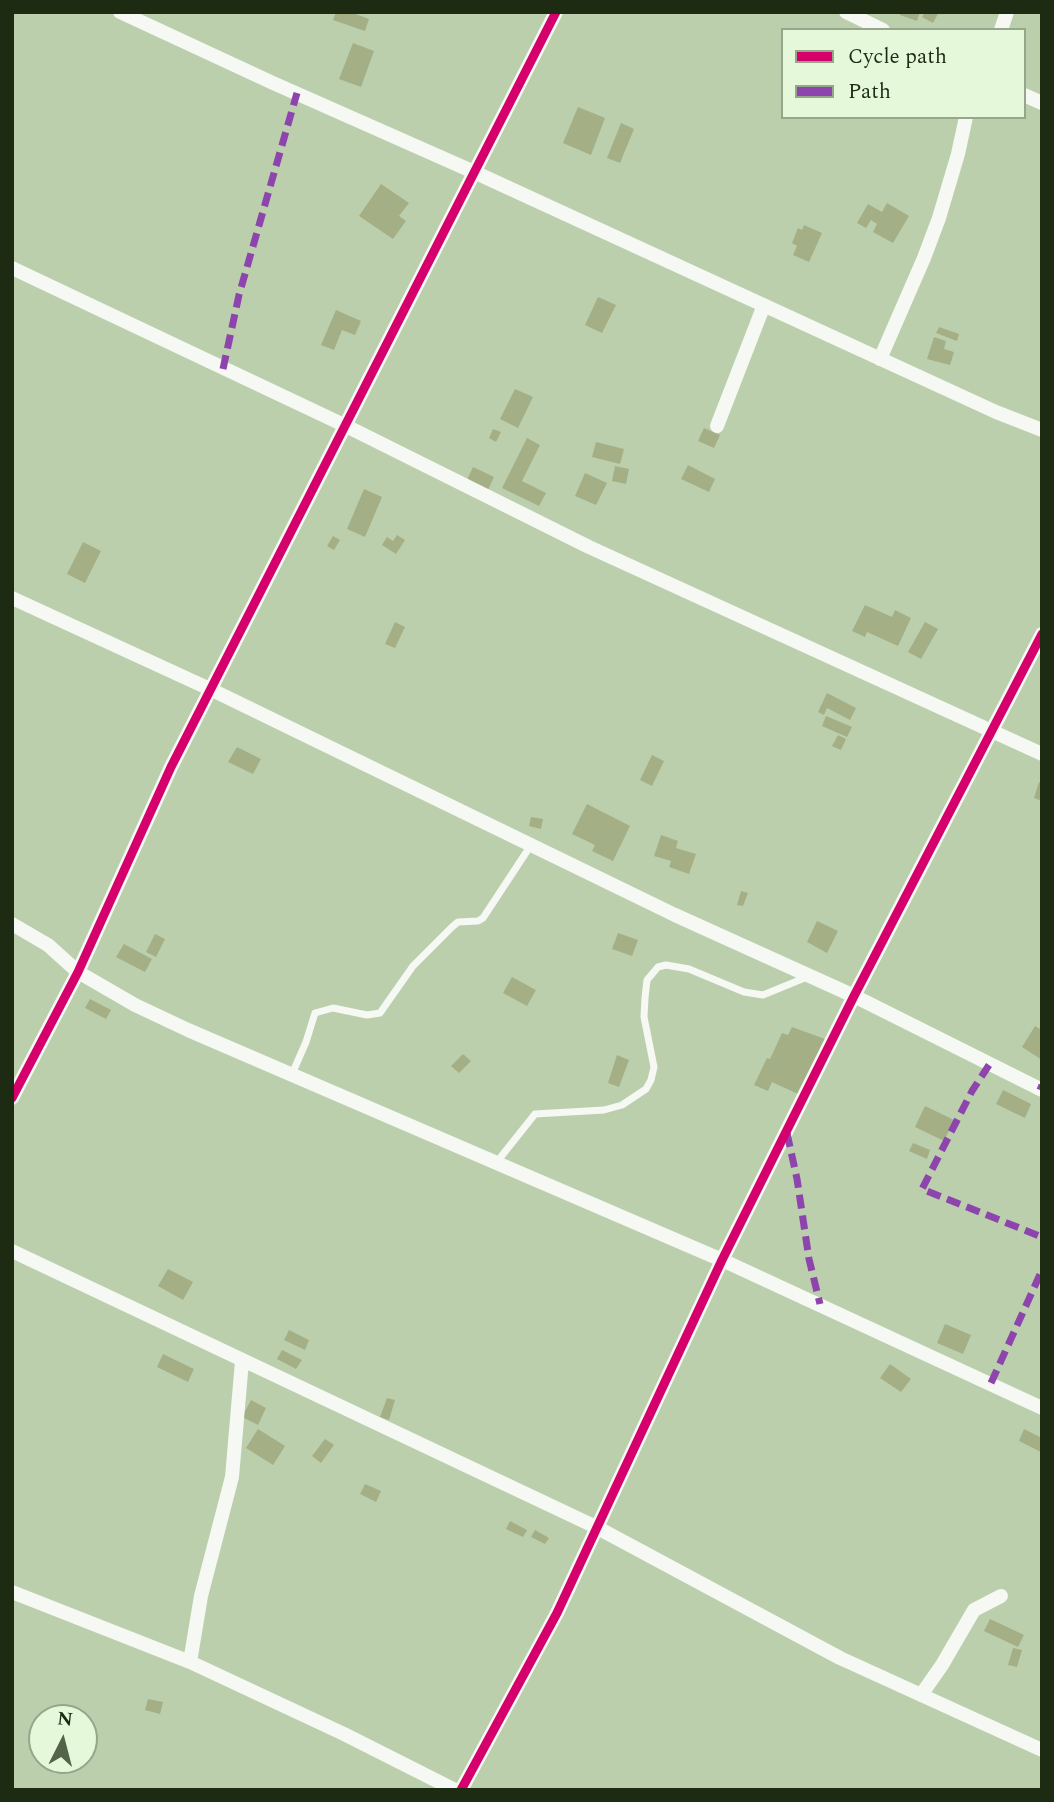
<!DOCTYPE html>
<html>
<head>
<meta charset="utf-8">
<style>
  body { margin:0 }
  #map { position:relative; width:1054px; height:1802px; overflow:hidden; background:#bbcfad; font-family:Spectral,serif }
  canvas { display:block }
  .frame { position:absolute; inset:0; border:14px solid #1d2b13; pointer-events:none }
  .legend { position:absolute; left:781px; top:28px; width:245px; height:91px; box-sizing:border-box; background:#e5f8d9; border:2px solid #95a68a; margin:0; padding:9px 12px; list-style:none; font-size:21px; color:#1d2b13 }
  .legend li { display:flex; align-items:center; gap:14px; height:35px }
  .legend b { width:35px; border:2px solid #95a68a }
  .north { position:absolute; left:28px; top:1704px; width:70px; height:70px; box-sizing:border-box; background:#e5f8d9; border:2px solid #95a68a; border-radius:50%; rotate:6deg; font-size:19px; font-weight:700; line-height:28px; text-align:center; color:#1d2b13 }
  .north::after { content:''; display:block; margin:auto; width:24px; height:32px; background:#546449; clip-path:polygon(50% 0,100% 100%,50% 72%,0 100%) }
</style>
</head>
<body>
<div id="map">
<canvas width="1054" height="1802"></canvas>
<div class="frame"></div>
<ul class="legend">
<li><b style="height:9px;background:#d6006c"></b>Cycle path</li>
<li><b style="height:9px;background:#8e44ad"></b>Path</li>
</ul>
<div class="north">N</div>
</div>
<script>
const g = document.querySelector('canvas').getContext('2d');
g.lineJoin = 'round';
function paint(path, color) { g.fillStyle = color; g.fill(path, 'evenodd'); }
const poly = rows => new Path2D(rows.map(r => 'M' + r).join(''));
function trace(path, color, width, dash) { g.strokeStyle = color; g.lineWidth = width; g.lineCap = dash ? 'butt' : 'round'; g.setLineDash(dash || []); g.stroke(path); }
paint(poly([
  [336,12,350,12,369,19,365,31,333,20],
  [901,12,920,12,917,21,900,15],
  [925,12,939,12,933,23,922,17],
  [353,43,374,51,361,87,339,79],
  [578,107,605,118,591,155,563,143],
  [621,123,634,129,620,163,607,158],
  [381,184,409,203,399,216,406,221,393,239,359,216],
  [887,203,909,216,893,243,873,232,877,224,871,220,866,228,857,223,868,204,882,212],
  [804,225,822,233,809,262,793,255,797,246,792,243,798,228,802,230],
  [598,297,616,305,602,333,585,325],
  [336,310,361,321,355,335,342,330,334,350,321,345],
  [939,327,959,334,957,341,936,333],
  [934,337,946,341,944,349,954,352,950,365,927,359],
  [515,389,533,397,518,428,500,419],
  [704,428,720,435,714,448,698,441],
  [493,429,501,432,496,442,489,438],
  [527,438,540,445,522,481,546,493,539,506,502,488],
  [596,442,624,449,620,464,592,457],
  [688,465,715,479,709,492,681,479],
  [615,466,629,469,626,484,612,481],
  [473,467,494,477,487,492,466,482],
  [585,473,607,483,596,505,575,496],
  [364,489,382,497,365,537,347,529],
  [397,535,405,540,396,554,382,545,387,537,393,541],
  [333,536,340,540,334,550,327,546],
  [83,542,101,551,85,583,67,574],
  [865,605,892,617,895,610,911,618,898,646,867,632,865,637,852,631],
  [395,622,405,627,395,648,385,644],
  [925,622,938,629,921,659,908,652],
  [827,693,856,708,850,720,827,708,824,715,818,712],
  [826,716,852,727,847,737,822,726],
  [838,735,846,739,841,750,832,746],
  [237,747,261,759,253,774,228,762],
  [652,755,664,761,652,786,640,780],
  [1039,782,1042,783,1042,801,1034,798],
  [587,804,630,826,613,861,592,851,595,845,572,834],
  [531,817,543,819,541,829,529,826],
  [661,835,678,841,676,848,696,854,689,874,669,867,671,861,654,856],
  [741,891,748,893,743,906,737,905],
  [817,921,838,931,827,953,807,942],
  [618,933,638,940,632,956,612,949],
  [155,934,165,939,156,957,146,952],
  [124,944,152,959,145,972,116,957],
  [512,977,536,990,527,1006,503,993],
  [90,999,111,1010,106,1019,85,1008],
  [1035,1026,1042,1030,1042,1060,1022,1047],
  [792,1027,825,1039,798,1094,772,1082,768,1091,754,1085,767,1058,770,1059,782,1033,788,1035],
  [463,1054,471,1061,459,1073,451,1066],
  [617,1055,629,1060,619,1087,608,1083],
  [1003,1090,1031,1104,1025,1118,996,1104],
  [925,1106,954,1120,944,1141,915,1127],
  [913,1143,930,1150,927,1159,909,1151],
  [168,1269,193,1282,183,1300,158,1286],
  [945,1324,971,1335,963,1354,937,1343],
  [289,1330,309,1340,305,1350,284,1340],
  [282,1350,302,1360,296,1369,277,1359],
  [163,1354,194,1369,188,1382,157,1367],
  [890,1364,911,1379,901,1392,880,1378],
  [387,1398,395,1400,389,1420,380,1417],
  [251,1400,266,1408,258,1425,242,1417],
  [258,1429,285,1446,273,1465,246,1448],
  [1024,1429,1042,1438,1041,1452,1019,1441],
  [325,1439,334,1445,321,1463,312,1456],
  [365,1484,381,1491,376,1502,360,1494],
  [510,1521,527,1530,523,1537,506,1529],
  [535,1530,549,1538,545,1544,531,1537],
  [990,1619,1024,1635,1018,1647,984,1631],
  [1013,1648,1022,1650,1017,1667,1008,1665],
  [148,1699,163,1702,160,1714,145,1710]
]), '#a4af86');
trace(poly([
  [292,1074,306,1042,315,1013,333,1008,367,1015,380,1013,413,966,452,927,458,922,478,921,483,918,531,845],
  [496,1163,535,1114,604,1110,622,1105,646,1089,651,1080,654,1067,644,1017,645,998,647,980,658,967,666,965,689,969,744,992,763,995,807,977]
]), '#f5f8f3', 7);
trace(poly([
  [120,12,273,83,474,172,996,412,1042,430],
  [846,12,883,30],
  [1001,30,1007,12],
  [1024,95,1042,103],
  [12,268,346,426,589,547,1042,754],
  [880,359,924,258,939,218,958,154,966,117],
  [717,426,764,305],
  [12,598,212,690,675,915,854,996,1042,1090],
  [12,924,48,945,78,972,135,1005,188,1030,722,1260,1042,1408],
  [12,1098,78,972,171,767,556,12],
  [12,1251,596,1527,840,1658,1042,1750],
  [12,1592,190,1662,344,1734,455,1790],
  [190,1662,201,1596,232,1477,242,1361],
  [921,1695,942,1665,974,1610,1001,1596],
  [461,1790,557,1613,722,1260,854,996,1042,634]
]), '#f5f8f3', 14);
trace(poly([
  [223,369,239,295,297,93],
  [989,1065,972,1091,922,1189,1042,1237],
  [1040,1090,1042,1085],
  [787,1133,797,1179,809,1259,820,1304],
  [991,1383,1042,1270]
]), '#8e44ad', 7, [14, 7]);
trace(poly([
  [12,1098,78,972,171,767,556,12],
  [461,1790,557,1613,722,1260,854,996,1042,634]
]), '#d6006c', 9);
</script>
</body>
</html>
